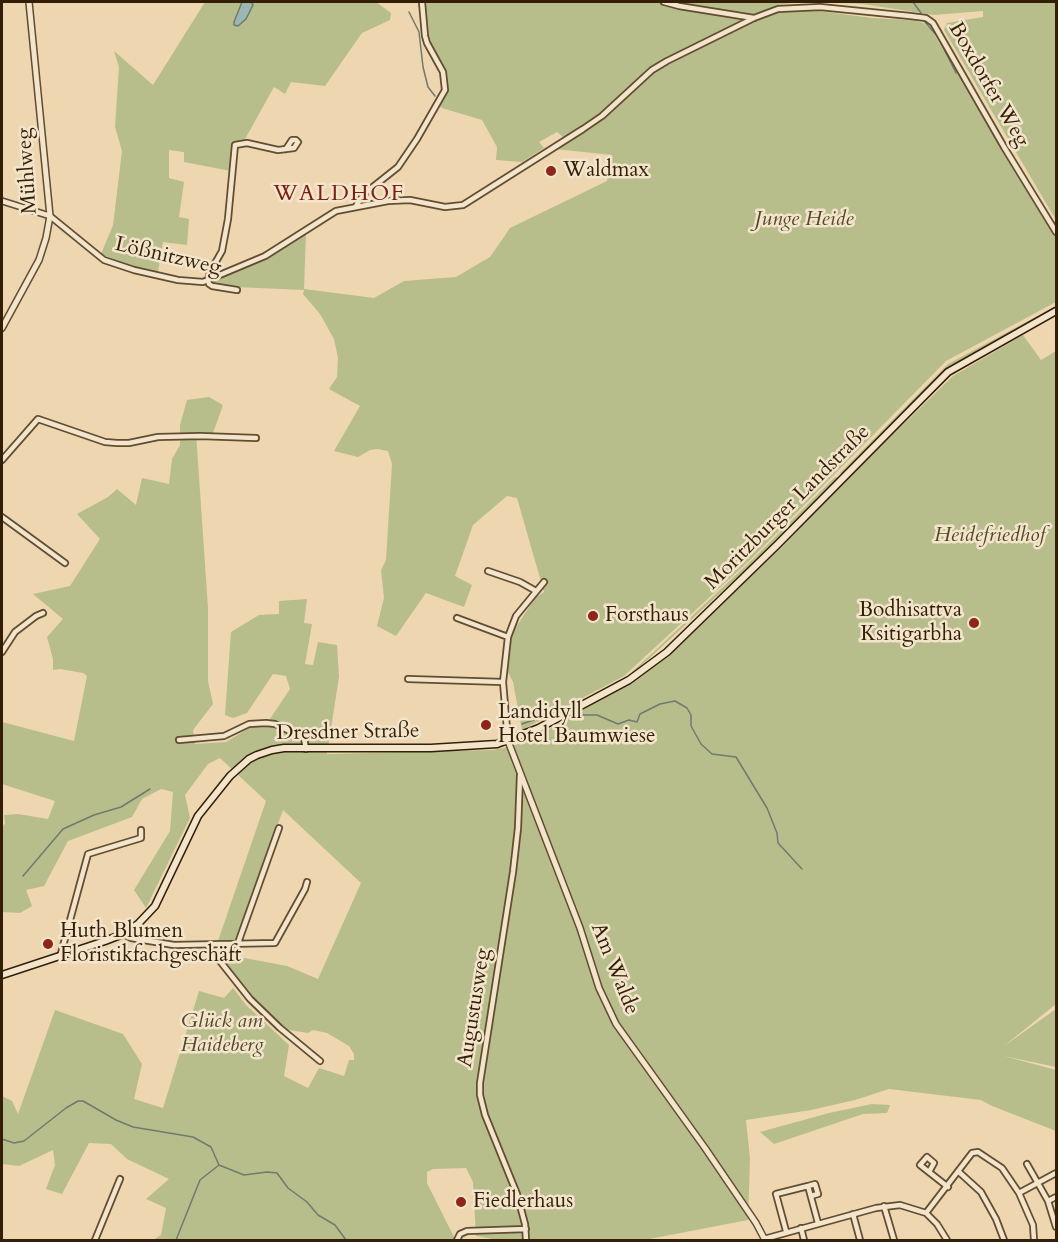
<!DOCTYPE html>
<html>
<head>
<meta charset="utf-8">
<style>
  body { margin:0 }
  #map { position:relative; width:1058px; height:1242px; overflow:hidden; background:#edd6b0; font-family:Cardo,serif }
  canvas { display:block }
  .frame { position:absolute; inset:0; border:3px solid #331f05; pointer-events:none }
</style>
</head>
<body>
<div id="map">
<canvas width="1058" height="1242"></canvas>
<div class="frame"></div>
</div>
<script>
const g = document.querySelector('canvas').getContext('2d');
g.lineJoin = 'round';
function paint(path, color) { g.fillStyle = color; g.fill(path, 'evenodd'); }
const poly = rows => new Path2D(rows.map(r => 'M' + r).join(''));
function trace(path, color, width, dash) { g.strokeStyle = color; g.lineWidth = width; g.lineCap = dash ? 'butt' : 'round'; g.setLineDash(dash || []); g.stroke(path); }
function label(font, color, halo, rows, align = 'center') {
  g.font = font + ' Cardo,serif'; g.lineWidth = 5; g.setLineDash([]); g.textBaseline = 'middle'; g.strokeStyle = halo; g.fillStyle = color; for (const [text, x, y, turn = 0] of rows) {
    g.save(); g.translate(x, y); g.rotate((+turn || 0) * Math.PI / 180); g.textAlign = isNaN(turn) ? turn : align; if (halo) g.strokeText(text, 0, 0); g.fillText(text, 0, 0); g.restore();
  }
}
paint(poly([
  [205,2,376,2,391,13,390,20,362,33,325,86,291,82,285,94,274,87,244,141,233,143,231,171,184,162,184,152,169,150,169,178,184,182,179,217,189,219,187,245,163,242,158,272,131,266,101,254,113,225,122,151,115,127,119,67,114,51,153,85],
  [421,2,799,2,777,5,649,68,600,114,581,128,563,137,557,132,539,142,544,148,522,162,496,160,497,147,482,120,442,108,437,103,444,90,445,80,426,43],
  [827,2,1056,2,1056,220,944,30,947,23,983,17,983,11,934,15,863,4],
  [797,10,811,10,872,18,913,20,923,23,931,29,1056,237,1056,302,946,361,751,559,624,676,522,730,513,682,507,670,512,633,536,597,544,592,517,498,507,496,473,525,455,576,472,585,464,607,426,593,396,636,377,626,384,598,381,570,386,560,392,464,388,451,378,449,370,450,358,457,334,451,360,406,329,389,337,377,338,358,334,339,320,314,303,294,304,290,235,287,212,284,213,280,306,233,304,289,374,298,404,281,456,277,490,257,510,228,607,181,612,155,555,149,604,118,637,85,654,72,756,20,777,13],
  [1047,311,1032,322,948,367,842,475,840,473,948,364],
  [1023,335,1041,360,1056,351,1056,1004,1004,1046,1056,1009,1056,1067,1004,1056,1056,1070,1056,1131,992,1106,981,1100,889,1089,855,1100,811,1110,746,1120,750,1159,748,1220,644,1240,498,1240,476,1236,473,1182,466,1168,433,1169,427,1172,427,1183,454,1237,465,1240,153,1240,161,1235,166,1208,146,1199,169,1179,127,1159,111,1144,89,1143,62,1194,46,1189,55,1165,53,1150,19,1166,2,1164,2,1096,12,1101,18,1114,55,1010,123,1034,142,1064,134,1099,163,1108,199,991,224,998,233,988,246,1005,289,1045,284,1076,308,1088,319,1068,344,1076,349,1060,354,1060,354,1054,349,1046,327,1033,313,1030,308,1033,283,1029,250,995,218,953,287,966,318,979,361,883,283,810,235,941,218,941,266,801,220,758,208,764,185,795,190,818,146,908,134,890,170,831,173,792,161,789,142,799,132,817,68,841,44,886,26,890,32,906,20,913,2,912,2,828,5,823,4,815,18,814,48,819,55,801,2,784,2,722,74,741,87,676,83,673,60,669,53,670,53,659,47,637,63,619,33,594,70,586,100,539,77,514,108,497,117,489,136,505,142,478,169,484,172,459,180,445,180,425,187,400,209,397,223,405,213,433,196,433,208,608,208,681,213,704,193,730,195,744,226,742,249,728,268,722,290,689,286,676,273,674,247,713,233,718,225,715,231,632,259,615,279,614,279,601,307,599,304,623,312,624,305,664,313,665,318,642,337,645,339,677,327,754,493,750,513,746,542,733,631,682,696,627,783,546,834,492,953,376],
  [835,477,839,478,754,562,632,674,632,672,752,560],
  [872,1104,890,1105,887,1113,863,1114,774,1144,760,1132,829,1113]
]), '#b7be8c');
const water = poly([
  [242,2,251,2,253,5,246,19,238,26,234,25,234,22,242,2]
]);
paint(water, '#9bb7b3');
trace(water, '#717a6d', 1.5);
trace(poly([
  [913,2,921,13],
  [409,12,419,32,423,67,428,87,435,96],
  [924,21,938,37,956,73],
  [579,715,597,715,618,724,629,720,637,722,640,714,660,704,675,701,687,708,691,715,691,726,701,744,712,754,736,757,767,808,777,833,778,843,802,869],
  [522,724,573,706],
  [23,876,63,829,94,815,121,807,150,789],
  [2,1139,14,1143,24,1141,66,1108,78,1101,83,1101,116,1120,133,1127,193,1137,211,1147,219,1165],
  [176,1240,200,1180,219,1165,244,1175,267,1172,277,1173,288,1188,307,1202,318,1215,335,1225,346,1240]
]), '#717a6d', 1.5);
const minor = poly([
  [664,2,679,6,754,18],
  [2,201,50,216,104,260,134,270,178,280,203,282,265,256,336,211,388,201,410,200,445,207,463,205,583,129,602,116,652,70,667,61,754,18,778,9,820,7,910,16,926,18,933,23,1004,147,1056,232],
  [356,206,364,194,398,167,417,139,445,90,443,72,427,43,425,36,422,2],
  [208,280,210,272,222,251,228,219,235,145,247,143,278,150,294,148,298,142,296,140,292,140,286,149],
  [208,280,209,284,212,286,237,290],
  [2,460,38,419,105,442,117,443,129,443,158,437,200,436,256,438],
  [2,517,65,563],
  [488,571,520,582,536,591],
  [457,618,508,637],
  [2,652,15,632,36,616,43,613],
  [408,679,503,682],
  [179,740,224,736,249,724,266,723,275,724,304,738,306,749],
  [508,741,503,682,508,637,516,616,544,582],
  [520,775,518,828,513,872,480,1083,480,1095,485,1115,517,1194,525,1224,526,1240],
  [123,934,131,938,174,945,275,943,305,889,307,882],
  [238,943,279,828],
  [208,946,250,999,280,1028,320,1061],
  [60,957,88,854,141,838,141,830],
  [1027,1164,1048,1201,1056,1227],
  [929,1172,934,1163,927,1157,920,1165,948,1187],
  [959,1172,981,1192,996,1219,1004,1240],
  [808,1186,815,1184,818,1194,811,1196],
  [1019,1193,1056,1173],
  [1048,1201,1056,1197],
  [884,1206,894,1240],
  [926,1213,972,1153,978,1152,1002,1168,1019,1193,1033,1225,1034,1240],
  [853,1214,860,1240],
  [801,1228,804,1240],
  [786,1231,776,1194,808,1186,818,1223],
  [764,1239,876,1208,900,1205,926,1213,937,1224,947,1240],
  [95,1240,120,1179],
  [457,1240,460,1234,467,1231,526,1229]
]);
const tertiary = poly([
  [2,328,39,260,46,238,50,216,29,2],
  [508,741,580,928,599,988,616,1024,705,1148,756,1223,765,1240]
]);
const secondary = poly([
  [2,975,105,941,123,934,138,924,155,906,198,816,230,776,249,759,257,755,272,750,284,748,431,748,497,744,539,728,629,680,667,652,777,545,948,372,1056,311]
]);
trace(minor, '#624d30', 8);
trace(tertiary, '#624d30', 8);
trace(secondary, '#331f05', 9);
trace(minor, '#f3e4cc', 4.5);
trace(tertiary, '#f3e4cc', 5);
trace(secondary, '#f3e4cc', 6);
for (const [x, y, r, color] of [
  [551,171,6,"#8f2418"],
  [593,616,6,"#8f2418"],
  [974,623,6,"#8f2418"],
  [486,725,6,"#8f2418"],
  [48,944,6,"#8f2418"],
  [461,1202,6,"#8f2418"]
]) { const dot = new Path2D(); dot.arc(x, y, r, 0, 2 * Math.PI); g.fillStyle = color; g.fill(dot); trace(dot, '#f3e4cc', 2); }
label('21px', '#331f05', '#f3e4cc', [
  ["Boxdorfer Weg",988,85,60],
  ["Mühlweg",28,171,-94],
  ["Lößnitzweg",168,257,13],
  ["Moritzburger Landstraße",788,508,-45],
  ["Dresdner Straße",348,733,-1],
  ["Am Walde",614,969,68],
  ["Augustusweg",475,1008,-81]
]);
label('21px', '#331f05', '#f3e4cc', [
  ["Waldmax",563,171],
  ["Bodhisattva",962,611,"right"],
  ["Ksitigarbha",962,635,"right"],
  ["Forsthaus",605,616],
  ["Landidyll",498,713],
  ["Hotel Baumwiese",498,737],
  ["Huth Blumen",60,932],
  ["Floristikfachgeschäft",60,956],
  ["Fiedlerhaus",473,1202]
], 'left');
label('italic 21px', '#544727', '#f3e4cc', [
  ["Junge Heide",804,220],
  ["Heidefriedhof",990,536],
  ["Glück am",222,1022],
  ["Haideberg",222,1046]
]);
g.letterSpacing = '1.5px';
label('22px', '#7a1f14', '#f3e4cc', [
  ["WALDHOF",339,195]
]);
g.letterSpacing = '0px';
</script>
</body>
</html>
